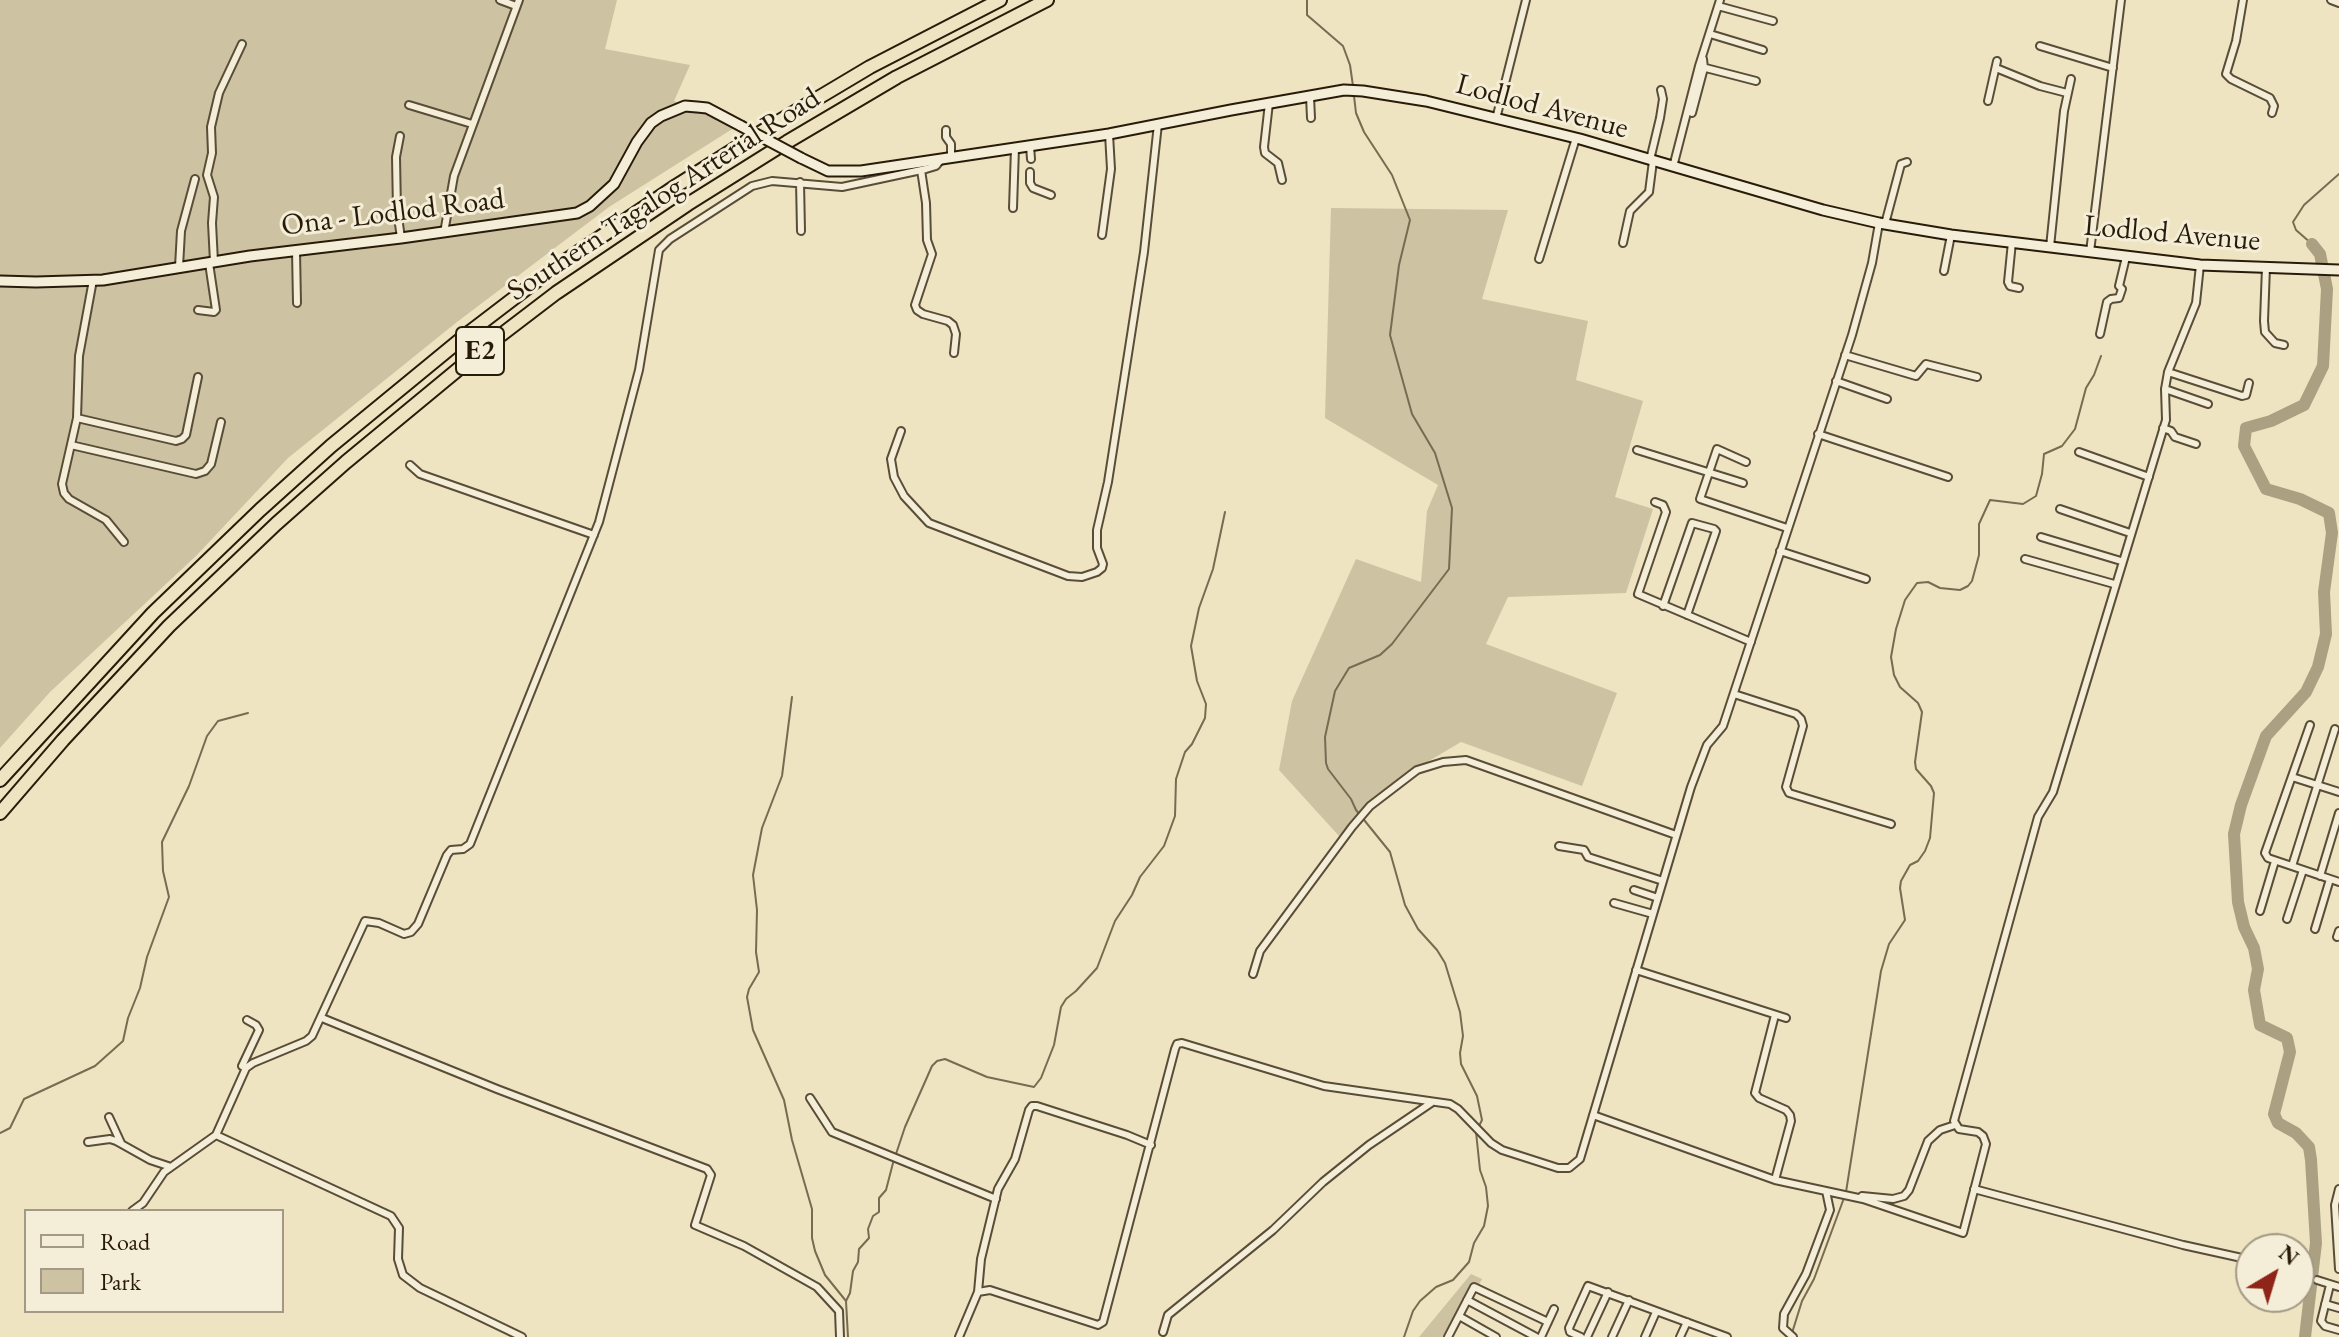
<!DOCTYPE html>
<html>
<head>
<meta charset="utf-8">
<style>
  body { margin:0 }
  #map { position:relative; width:2339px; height:1337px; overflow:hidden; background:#eee4c1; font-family:"EB Garamond",serif }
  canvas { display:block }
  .legend { position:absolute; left:24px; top:1209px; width:260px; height:104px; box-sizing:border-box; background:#f4edd7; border:2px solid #a39985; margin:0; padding:10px 14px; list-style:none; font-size:24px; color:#291b09 }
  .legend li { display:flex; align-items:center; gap:16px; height:40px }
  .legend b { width:40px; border:2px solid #a39985 }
  .north { position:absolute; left:2235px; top:1233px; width:80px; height:80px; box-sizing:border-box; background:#f4edd7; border:2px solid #a39985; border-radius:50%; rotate:38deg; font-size:22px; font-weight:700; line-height:32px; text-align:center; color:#291b09 }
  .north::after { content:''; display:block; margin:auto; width:28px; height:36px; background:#8f2418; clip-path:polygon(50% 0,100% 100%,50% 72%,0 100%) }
</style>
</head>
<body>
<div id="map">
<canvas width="2339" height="1337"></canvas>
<ul class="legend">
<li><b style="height:10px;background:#f4edd7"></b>Road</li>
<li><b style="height:22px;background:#cdc2a2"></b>Park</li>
</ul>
<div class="north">N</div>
</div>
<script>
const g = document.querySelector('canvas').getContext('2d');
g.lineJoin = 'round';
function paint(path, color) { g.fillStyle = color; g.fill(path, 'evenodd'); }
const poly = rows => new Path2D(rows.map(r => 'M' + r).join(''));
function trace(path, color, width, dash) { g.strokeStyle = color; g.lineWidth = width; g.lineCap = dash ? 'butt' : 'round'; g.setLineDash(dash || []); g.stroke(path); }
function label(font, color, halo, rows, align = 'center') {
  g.font = font + ' "EB Garamond",serif'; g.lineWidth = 6; g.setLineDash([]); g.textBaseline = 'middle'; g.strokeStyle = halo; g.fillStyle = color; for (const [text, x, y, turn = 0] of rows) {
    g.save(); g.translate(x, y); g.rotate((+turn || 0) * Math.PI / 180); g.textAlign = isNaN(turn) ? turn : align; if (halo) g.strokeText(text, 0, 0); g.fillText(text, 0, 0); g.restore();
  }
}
paint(poly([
  [0,0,617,0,605,49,690,65,674,101,737,126,609,207,457,322,288,458,196,556,50,692,0,748],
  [1331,208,1508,210,1482,299,1588,321,1576,380,1643,401,1615,497,1653,509,1626,593,1508,597,1486,644,1617,693,1582,786,1461,742,1395,781,1339,836,1279,770,1292,701,1356,559,1421,582,1427,511,1438,485,1325,418],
  [1471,1274,1482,1279,1451,1337,1419,1337]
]), '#cdc2a2');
trace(poly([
  [1307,0,1307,15,1343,46,1350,65,1353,86],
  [1354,96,1356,113,1364,132,1392,175,1410,220,1399,265,1390,335,1412,414,1435,453,1452,508,1449,569,1392,644,1380,655,1349,668,1335,691,1325,737,1326,763,1328,769,1351,799,1356,810,1390,852,1405,905,1418,929,1437,950,1445,963,1460,1012,1463,1036,1460,1053,1461,1064,1477,1096,1482,1120,1479,1126],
  [2312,244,2296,230,2293,222,2304,205,2339,174],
  [792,697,782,776,762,828,753,875,757,910,756,952,759,972,749,989,747,997,753,1030,784,1100,792,1140,812,1209,812,1238,815,1251,825,1275,846,1301],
  [0,1133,10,1128,24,1099,95,1066,123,1041,128,1018,140,988,147,957,169,897,163,871,162,842,189,786,207,736,218,721,248,713],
  [1846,1192,1881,971,1889,944,1905,920,1900,888,1901,881,1910,865,1918,861,1925,851,1930,838,1934,793,1931,786,1916,769,1915,762,1922,712,1918,703,1900,687,1894,675,1891,657,1896,629,1905,600,1917,583,1928,582,1940,588,1960,590,1968,586,1972,581,1979,555,1979,524,1990,500,2023,504,2036,496,2042,474,2044,454,2062,446,2075,429,2086,388,2094,375,2101,356],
  [1792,1333,1802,1301,1814,1279,1844,1198],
  [848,1337,846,1301,850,1293,853,1271,858,1262,859,1249,869,1238,868,1229,873,1216,879,1212,879,1198,886,1190,893,1163,905,1127,932,1066,937,1061,945,1059,987,1077,1034,1087,1041,1078,1054,1045,1061,1007,1066,999,1076,991,1097,968,1115,921,1132,895,1140,877,1164,846,1175,816,1176,779,1185,752,1192,744,1205,718,1206,704,1197,681,1191,646,1199,608,1213,569,1225,512],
  [1404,1337,1413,1311,1420,1301,1436,1287,1453,1280,1469,1262,1474,1243,1484,1226,1488,1206,1486,1187,1480,1170,1476,1132]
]), '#776b52', 2);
trace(poly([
  [2305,1337,2316,1243,2311,1160,2309,1147,2296,1133,2278,1123,2274,1114,2290,1052,2287,1038,2260,1025,2254,990,2258,969,2254,948,2244,927,2238,902,2234,834,2241,805,2266,736,2306,692,2318,667,2326,634,2324,592,2332,533,2329,513,2300,499,2266,489,2244,446,2246,428,2271,421,2304,405,2323,366,2327,289,2320,254,2312,244]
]), '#aba082', 12);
const street = poly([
  [500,0,516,6],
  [2243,0,2236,41,2226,74,2231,79,2270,98,2274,106,2272,113],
  [2331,0,2339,3],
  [1718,6,1773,21],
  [1710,34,1763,50],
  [2040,46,2113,68],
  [1702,67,1756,81],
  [1996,68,2040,86,2067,93],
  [1310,96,1311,118],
  [1988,101,1997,61],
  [1269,103,1264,147,1265,153,1278,163,1282,180],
  [409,105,472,124],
  [1692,113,1704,68,1703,59],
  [1496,119,1526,0],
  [946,130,946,137,951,144,951,156],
  [400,136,396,157,397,210,401,238],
  [1030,146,1031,159],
  [1650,160,1660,118,1663,99,1661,90],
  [1673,167,1699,66,1720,0],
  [921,170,926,203,927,240,932,254,915,305,917,310,923,314,948,321,953,325,956,334,954,353],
  [1030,172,1030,183,1033,188,1051,195],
  [800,182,801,231],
  [1013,208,1015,148],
  [1885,224,1901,164,1907,162],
  [444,233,454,176,519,0],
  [1102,235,1111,169,1109,134],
  [2012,242,2008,282,2010,286,2019,288],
  [1623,243,1630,211,1649,192,1653,161],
  [2050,247,2064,111,2071,79],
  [296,251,297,303],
  [2090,252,2121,0],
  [1539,259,1576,138],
  [214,262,212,223,214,197,207,175,212,153,211,127,219,93,242,44],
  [179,267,181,231,195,179],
  [2266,267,2264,321,2265,332,2275,343,2284,345],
  [1944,271,1951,235],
  [93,280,79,356,77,418,62,484,64,493,69,499,106,520,124,542],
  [198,310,214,312,216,310,209,263],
  [2100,334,2107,302,2111,299,2119,298,2122,289,2119,286,2126,257],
  [1845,355,1916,376,1926,364,1977,377],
  [2168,372,2242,396,2246,395,2249,383],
  [1836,381,1887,399],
  [2165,389,2208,404],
  [77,418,176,441,182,439,186,435,198,377],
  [2163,428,2171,431,2175,437,2196,444],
  [901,431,891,459,894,477,904,496,929,523,1068,576,1082,577,1097,572,1102,568,1103,564,1097,548,1097,530,1108,482,1144,252,1158,124],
  [1818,434,1948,477],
  [71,445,196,474,205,471,211,464,221,422],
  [1637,450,1743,483],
  [2079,452,2149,477],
  [1746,462,1717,449,1700,499,1787,528],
  [410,465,420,474,594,535],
  [1655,502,1663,505,1666,512,1638,594,1751,642],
  [2060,509,2130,533],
  [2041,537,2121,561],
  [1780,551,1866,579],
  [2025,559,2114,584],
  [1663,606,1692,523,1714,529,1716,531,1687,615],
  [1734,694,1796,714,1801,719,1803,726,1786,787,1789,793,1891,824],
  [2310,725,2265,853,2268,858,2339,882],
  [2292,777,2339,792],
  [1559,846,1584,850,1588,857,1663,881],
  [2292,866,2335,729],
  [2320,876,2339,813],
  [1634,890,1658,898],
  [1614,903,1653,914],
  [2260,911,2275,861],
  [2287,919,2303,870],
  [2315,929,2330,879],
  [2337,937,2339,931],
  [1636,970,1786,1018],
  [1253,974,1260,951,1352,827,1370,806,1417,770,1443,762,1466,760,1676,835],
  [322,1018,497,1089,707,1169,711,1175,695,1225,744,1246,817,1287,839,1311,840,1337],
  [246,1068,242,1066,259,1030,256,1025,247,1020],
  [810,1098,832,1132,996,1199],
  [1593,1115,1775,1180,1863,1199,1963,1233,1986,1144,1983,1136,1978,1132,1959,1129,1954,1121,2038,817,2053,792,2166,420,2165,389,2168,372,2196,303,2200,265],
  [109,1117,121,1143],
  [216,1135,391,1216,399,1228,398,1259,403,1275,420,1288,522,1337],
  [88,1142,110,1139,116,1141,150,1160,171,1167],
  [1775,1180,1791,1121,1790,1115,1786,1110,1759,1098,1755,1093,1775,1015],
  [1974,1189,2183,1245,2251,1260],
  [2339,1189,2335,1205,2339,1269],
  [1862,1196,1893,1199,1904,1196,1909,1190,1928,1141,1940,1130,1955,1125],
  [132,1211,143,1203,164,1172,216,1135,246,1068,253,1063,306,1041,312,1036,365,921,379,923,404,934,411,932,418,924,447,855,451,850,463,849,470,844,599,522,639,370,659,250,670,239,752,186,772,181,842,187,926,169,936,166,940,161],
  [2317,1280,2339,1287],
  [2330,1285,2321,1321,2325,1326,2339,1330],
  [978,1292,990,1290,1098,1325,1103,1322,1175,1049,1177,1044,1182,1043,1324,1086,1450,1104,1458,1109,1491,1143,1502,1150,1558,1168,1569,1168,1580,1159,1691,787,1707,745,1723,726,1852,335,1872,263,1879,223],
  [1467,1300,1536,1337],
  [2325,1304,2339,1308],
  [1459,1316,1496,1337],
  [1163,1332,1168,1315,1273,1230,1323,1182,1369,1145,1431,1103],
  [959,1337,978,1292,981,1259,998,1189,1015,1159,1029,1110,1032,1106,1037,1106,1127,1135,1151,1145],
  [1448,1337,1474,1287,1548,1322],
  [1541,1337,1554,1309],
  [1581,1337,1570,1332,1569,1328,1588,1286,1727,1337],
  [1587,1337,1608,1292],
  [1612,1337,1629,1300],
  [1645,1337,1656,1312],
  [1680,1337,1687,1322],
  [1793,1337,1783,1328,1784,1314,1806,1274,1830,1210,1826,1191]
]);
const secondary = poly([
  [801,158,828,171,861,171,1109,134,1231,110,1344,90,1363,91,1426,101,1580,139,1823,210,1879,223,1951,235,2200,265,2339,270],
  [0,281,36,282,103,280,250,256,401,238,577,213,590,206,614,184,637,142,651,123,661,116,685,106,697,107,707,108,741,126]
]);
const highway = poly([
  [0,780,153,613,260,510,331,446,471,331,543,276,676,186,766,129,870,67,1000,0],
  [0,813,63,740,169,626,276,524,346,462,484,348,556,293,688,204,787,142,897,77,1047,0]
]);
trace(street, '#5a4d37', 10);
trace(secondary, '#291b09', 13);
trace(highway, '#291b09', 16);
trace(street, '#f4edd7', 6);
trace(secondary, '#f4edd7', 9);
trace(highway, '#eee4c1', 12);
const secondaryBridge = poly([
  [741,126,801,158]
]);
trace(secondaryBridge, '#291b09', 13, []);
trace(secondaryBridge, '#f4edd7', 9);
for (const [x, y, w] of [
  [480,351,48]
]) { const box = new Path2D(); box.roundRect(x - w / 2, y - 24, w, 48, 6); g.fillStyle = '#f4edd7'; g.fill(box); trace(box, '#291b09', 2); }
label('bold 28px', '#291b09', null, [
  ["E2",480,351]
]);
label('30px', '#291b09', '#f4edd7', [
  ["Lodlod Avenue",1542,107,15],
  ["Southern Tagalog Arterial Road",664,195,-33],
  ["Ona - Lodlod Road",393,213,-7],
  ["Lodlod Avenue",2172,234,5]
]);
</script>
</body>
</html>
